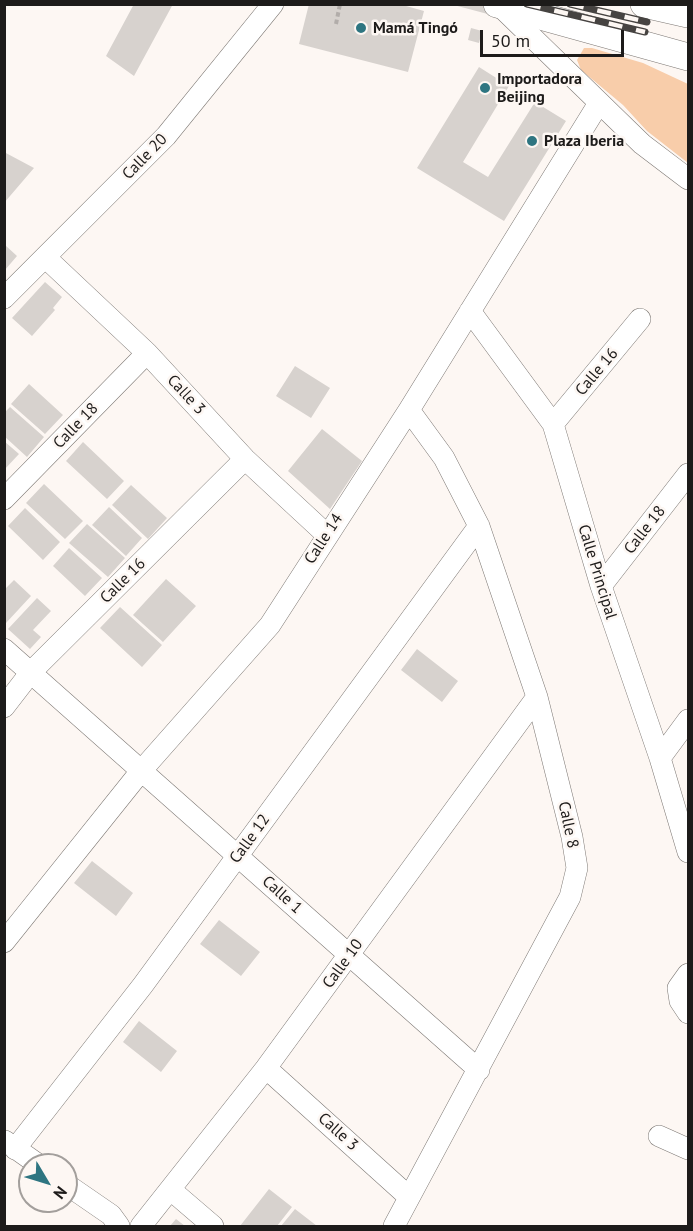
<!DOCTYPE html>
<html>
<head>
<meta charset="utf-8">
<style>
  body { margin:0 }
  #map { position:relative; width:693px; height:1231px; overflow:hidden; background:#fdf7f3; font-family:"PT Sans",sans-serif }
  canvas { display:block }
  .frame { position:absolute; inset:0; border:6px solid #1d1b1a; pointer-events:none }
  .north { position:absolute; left:18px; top:1153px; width:60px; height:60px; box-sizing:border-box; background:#fdf7f3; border:2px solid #a39f9c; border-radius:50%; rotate:128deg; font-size:16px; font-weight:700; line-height:24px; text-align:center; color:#1d1b1a }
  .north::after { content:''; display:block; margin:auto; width:21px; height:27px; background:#2e7581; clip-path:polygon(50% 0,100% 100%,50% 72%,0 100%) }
  .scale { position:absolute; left:480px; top:30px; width:144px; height:27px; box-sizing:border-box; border:3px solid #1d1b1a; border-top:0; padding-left:8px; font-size:18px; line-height:21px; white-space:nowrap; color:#1d1b1a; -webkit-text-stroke:4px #fdf7f3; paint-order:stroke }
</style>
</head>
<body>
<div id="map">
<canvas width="693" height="1231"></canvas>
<div class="frame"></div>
<div class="north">N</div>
<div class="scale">50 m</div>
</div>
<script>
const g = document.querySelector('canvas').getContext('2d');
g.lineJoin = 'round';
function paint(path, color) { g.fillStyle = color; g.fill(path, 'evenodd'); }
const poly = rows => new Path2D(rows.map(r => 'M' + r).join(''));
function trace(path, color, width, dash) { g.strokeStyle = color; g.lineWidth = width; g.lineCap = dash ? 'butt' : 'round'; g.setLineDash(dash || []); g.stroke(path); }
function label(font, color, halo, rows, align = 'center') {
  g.font = font + ' "PT Sans",sans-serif'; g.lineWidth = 5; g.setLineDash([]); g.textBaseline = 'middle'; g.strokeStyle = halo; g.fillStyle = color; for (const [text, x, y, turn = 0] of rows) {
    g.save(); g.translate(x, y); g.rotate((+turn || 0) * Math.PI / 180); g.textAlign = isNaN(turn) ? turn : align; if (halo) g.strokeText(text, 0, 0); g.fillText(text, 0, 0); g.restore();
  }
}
paint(poly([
  [584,48,592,48,643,63,688,84,688,163,647,131,623,105,581,70,577,60]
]), '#f8cdaa');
paint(poly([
  [134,4,173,4,134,76,106,56],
  [309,4,399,4,424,11,408,72,299,44],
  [450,4,535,4,529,25],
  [471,28,482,31,479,43,468,40],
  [479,67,509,86,463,162,488,177,535,102,566,121,504,221,417,168],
  [4,152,34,168,4,203],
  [5,245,17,256,5,270],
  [45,282,62,297,53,308,55,310,32,336,12,318],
  [295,366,330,388,311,418,276,396],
  [29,384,63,415,45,434,11,404],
  [10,407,44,437,27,457,4,436,4,413],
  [322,429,362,461,330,509,288,471],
  [4,441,19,454,4,470],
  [83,442,124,481,107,499,66,461],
  [44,484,83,521,65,539,26,503],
  [131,485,167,518,148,539,112,505],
  [109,507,142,538,126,556,92,525],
  [25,508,60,542,43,560,8,526],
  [87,524,125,558,108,577,69,543],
  [69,548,102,578,85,596,53,566],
  [166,579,196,606,163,642,133,615],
  [14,580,31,596,6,623,4,590],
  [37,598,51,611,33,630,41,637,30,649,8,629],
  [120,607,162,645,142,667,100,628],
  [417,649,458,681,442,702,401,670],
  [92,861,133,893,116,916,74,883],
  [219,920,260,952,241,976,200,944],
  [139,1021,177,1051,161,1072,123,1042],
  [269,1189,292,1207,277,1226,240,1226],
  [295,1209,317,1226,281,1226],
  [176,1219,185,1226,170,1226]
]), '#d7d2ce');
const minor = poly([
  [498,4,642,144,688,179],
  [45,257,147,353,245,459,327,535],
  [4,298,166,136,273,4],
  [470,311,553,424,601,586,660,758,688,852],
  [553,424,640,319],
  [4,499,147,353],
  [601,586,688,474],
  [4,649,479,1070],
  [4,707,31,672,245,459],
  [660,758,688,720],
  [4,942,141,771,270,625,409,410,599,103],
  [688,974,678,988,680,1001,688,1013],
  [266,1068,409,1197],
  [659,1136,688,1149],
  [5,1141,39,1165],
  [15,1149,143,985,479,526],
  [66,1184,111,1215,119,1226],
  [171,1190,213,1226],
  [141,1226,266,1068,537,697],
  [394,1226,570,897,577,868,572,837,537,697,479,526,444,458,409,410]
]);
const major = poly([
  [497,4,688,57],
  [644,4,688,14]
]);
trace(minor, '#7d7874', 22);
trace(major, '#7d7874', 28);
trace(poly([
  [336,24,340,4]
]), '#b2adaa', 4, [4.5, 3]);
trace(minor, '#fff', 21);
trace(major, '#fff', 27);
const rail = poly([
  [527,4,645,32],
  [570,4,647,22]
]);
trace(rail, '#464341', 7);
trace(rail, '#fdf7f3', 4.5, [14]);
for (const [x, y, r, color] of [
  [361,28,6,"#2e7581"],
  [485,88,6,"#2e7581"],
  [532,141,6,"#2e7581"]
]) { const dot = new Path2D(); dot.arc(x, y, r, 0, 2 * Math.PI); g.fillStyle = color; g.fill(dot); trace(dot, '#fdf7f3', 2); }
label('bold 16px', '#1d1b1a', '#fdf7f3', [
  ["Mamá Tingó",373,28],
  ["Importadora",497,79],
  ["Beijing",497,97],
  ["Plaza Iberia",544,141]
], 'left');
label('16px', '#1d1b1a', '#fdf7f3', [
  ["Calle 20",145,157,-46],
  ["Calle 16",597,372,-50],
  ["Calle 3",186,395,47],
  ["Calle 18",76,426,-46],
  ["Calle 18",645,530,-52],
  ["Calle 14",324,539,-57],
  ["Calle Principal",597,572,73],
  ["Calle 16",123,581,-45],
  ["Calle 8",568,825,78],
  ["Calle 12",250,839,-54],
  ["Calle 1",282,895,42],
  ["Calle 10",343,964,-54],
  ["Calle 3",338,1132,42]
]);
</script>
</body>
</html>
